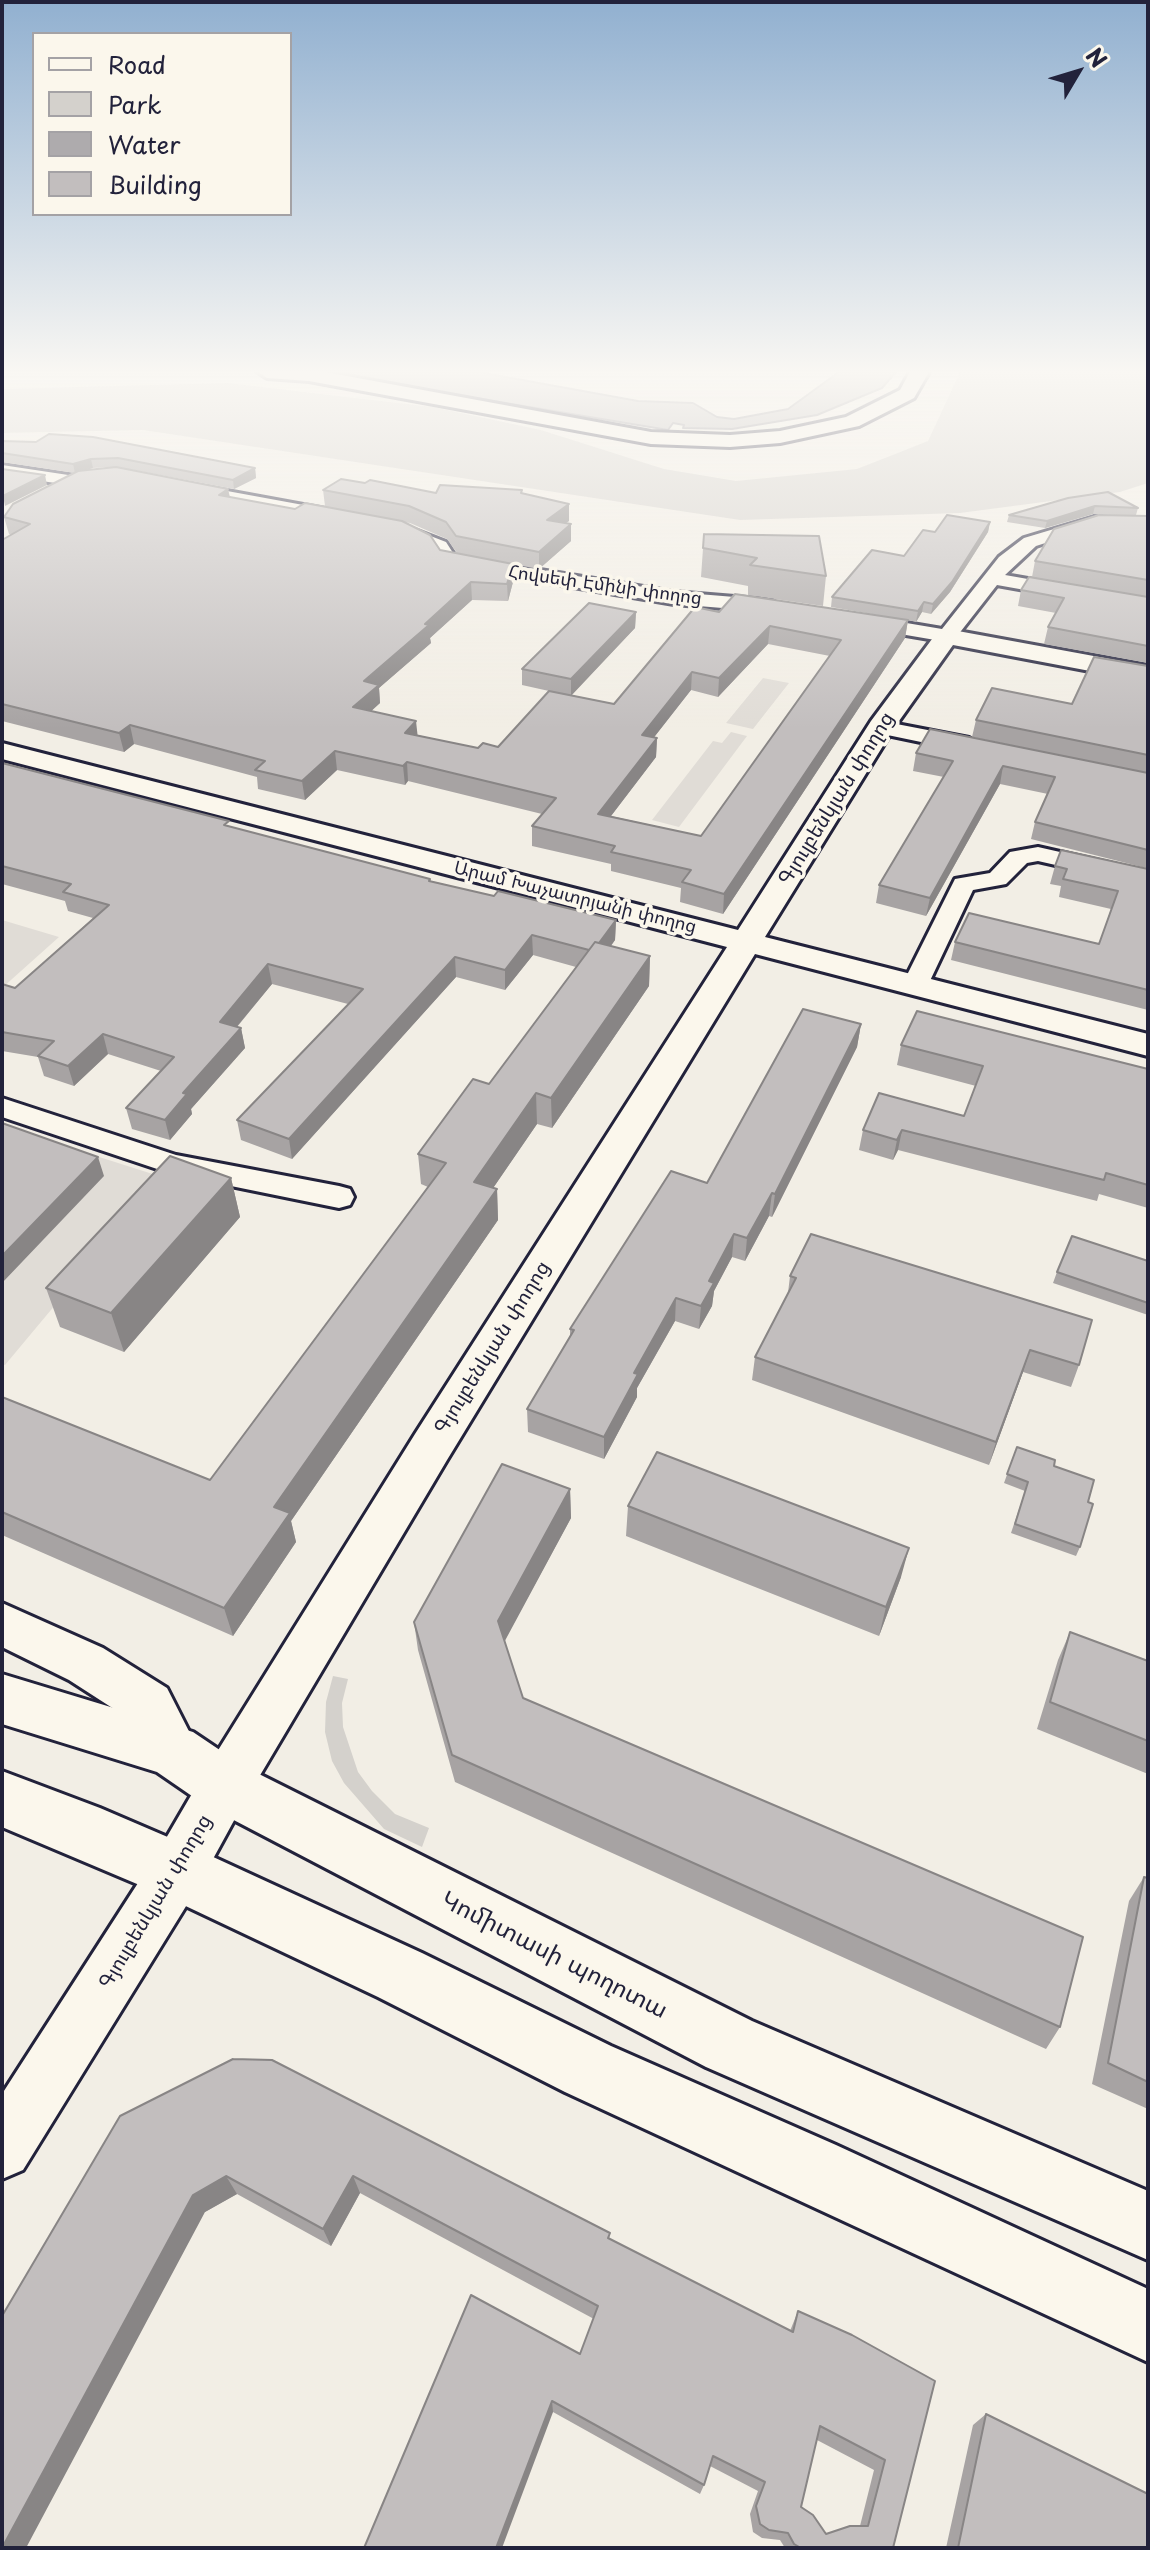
<!DOCTYPE html>
<html>
<head>
<meta charset="utf-8">
<style>
  body { margin:0 }
  #map { position:relative; width:1150px; height:2550px; overflow:hidden; background:#f2eee5; font-family:"Playpen Sans",sans-serif }
  canvas { display:block }
  .frame { position:absolute; inset:0; border:4px solid #22223b; pointer-events:none }
  .legend { position:absolute; left:32px; top:32px; width:260px; height:184px; box-sizing:border-box; background:#fbf7ec; border:2px solid #a4a2a5; margin:0; padding:10px 14px; list-style:none; font-size:24px; color:#22223b }
  .legend li { display:flex; align-items:center; gap:16px; height:40px }
  .legend b { width:40px; border:2px solid #a4a2a5 }
  .north { position:absolute; left:1038px; top:32px; width:80px; height:80px; -webkit-text-stroke:6px #fbf7ec; paint-order:stroke; rotate:52deg; font-size:22px; font-weight:700; line-height:32px; text-align:center; color:#22223b }
  .north::after { content:''; display:block; margin:auto; width:28px; height:36px; background:#22223b; clip-path:polygon(50% 0,100% 100%,50% 72%,0 100%) }
</style>
</head>
<body>
<div id="map">
<canvas width="1150" height="2550"></canvas>
<div class="frame"></div>
<ul class="legend">
<li><b style="height:10px;background:#fbf7ec"></b>Road</li>
<li><b style="height:22px;background:#d4d1cc"></b>Park</li>
<li><b style="height:22px;background:#aeabad"></b>Water</li>
<li><b style="height:22px;background:#c2bebe"></b>Building</li>
</ul>
<div class="north">N</div>
</div>
<script>
const g = document.querySelector('canvas').getContext('2d');
g.lineJoin = 'round';
function paint(path, color) { g.fillStyle = color; g.fill(path, 'evenodd'); }
const poly = rows => new Path2D(rows.map(r => 'M' + r).join(''));
function trace(path, color, width, dash) { g.strokeStyle = color; g.lineWidth = width; g.lineCap = dash ? 'butt' : 'round'; g.setLineDash(dash || []); g.stroke(path); }
function label(font, color, halo, rows, align = 'center') {
  g.font = font + ' "Playpen Sans","Noto Sans Armenian",sans-serif'; g.lineWidth = 7; g.setLineDash([]); g.textBaseline = 'middle'; g.strokeStyle = halo; g.fillStyle = color; for (const [text, x, y, turn = 0] of rows) {
    g.save(); g.translate(x, y); g.rotate((+turn || 0) * Math.PI / 180); g.textAlign = isNaN(turn) ? turn : align; if (halo) g.strokeText(text, 0, 0); g.fillText(text, 0, 0); g.restore();
  }
}
paint(poly([
  [763,678,789,683,753,729,726,723],
  [731,732,747,736,679,827,652,820,713,741,722,743],
  [2,920,59,937,2,988],
  [2,1126,162,1177,5,1365,2,1364]
]), '#e0dcd6');
paint(poly([
  [960,372,1148,372,1148,483,1120,492,960,513,740,520,143,430,2,433,2,389,227,383,433,407,541,430,664,469,736,481,857,469,928,441],
  [333,1676,348,1679,342,1703,343,1727,358,1772,372,1791,395,1814,429,1828,422,1847,384,1829,344,1783,332,1761,325,1732,326,1702]
]), '#d4d1cc');
const water = poly([
  [319,372,478,372,638,401,693,403,717,417,734,419,788,409,839,372,896,372,882,388,817,415,732,429,683,428,684,425,673,423,668,430,319,372]
]);
paint(water, '#aeabad');
trace(water, '#76747f', 2);
const minor = poly([
  [2,465,75,476,84,481,75,486,2,475,2,465],
  [189,484,336,511,345,516,336,521,183,493,180,489,183,485,189,484],
  [1094,517,1148,519,1148,529,1095,527,1036,546,1005,575,1148,600,1148,612,997,585,954,640,947,642,865,628,855,622,865,616,942,629,999,557,1024,538,1094,517],
  [397,523,446,542,455,556,674,592,771,600,781,606,771,612,674,604,449,566,442,564,433,550,391,532,388,528,397,523],
  [881,721,969,738,980,745,969,752,873,732,870,727,881,721],
  [1038,847,1148,872,1148,886,1038,861,1027,863,1006,884,973,890,928,985,924,991,915,993,906,991,902,985,955,879,990,873,1010,852,1038,847],
  [2,1098,176,1155,339,1186,350,1189,354,1197,350,1205,339,1208,172,1174,2,1117,2,1098]
]);
const tertiary = poly([
  [258,372,325,372,651,432,730,435,780,431,846,417,900,390,910,372,929,372,914,398,859,426,780,443,730,447,651,444,309,381,267,378,258,372],
  [947,629,1148,666,1148,682,953,645,894,728,765,937,1148,1034,1148,1056,755,954,447,1460,243,1804,196,1890,23,2170,2,2179,2,2094,158,1852,207,1768,415,1434,727,947,2,759,2,743,738,930,871,721,938,631,947,629],
  [2,1603,103,1648,167,1688,199,1751,191,1768,173,1775,155,1768,131,1720,69,1680,2,1647,2,1603]
]);
const primary = poly([
  [2,1674,193,1732,245,1767,752,2021,1148,2191,1148,2260,706,2067,205,1805,157,1772,2,1724,2,1674],
  [2,1771,100,1808,198,1850,422,1953,611,2046,836,2145,1148,2289,1148,2362,565,2092,378,1997,156,1892,2,1827,2,1771]
]);
trace(minor, '#22223b', 6);
trace(tertiary, '#22223b', 6);
trace(primary, '#22223b', 6);
paint(minor, '#fbf7ec');
paint(tertiary, '#fbf7ec');
paint(primary, '#fbf7ec');
paint(poly([
  [2,441,255,468,256,478,234,489,118,467,228,489,230,497,295,509,325,506,323,490,365,483,436,493,522,490,522,494,569,521,565,523,571,524,571,541,539,569,480,558,513,564,513,582,508,601,472,600,430,638,431,643,379,688,380,703,371,711,417,735,478,748,498,747,549,691,522,685,522,669,636,612,635,628,571,695,614,704,719,612,901,619,831,607,832,597,904,556,935,532,990,522,988,532,950,592,931,614,922,612,916,622,908,620,905,638,723,914,680,902,681,888,611,871,611,864,532,846,532,826,542,814,408,781,405,785,337,770,305,800,258,789,257,777,134,744,124,752,2,721,2,540,11,535,9,534,4,517,75,473,2,462],
  [110,467,82,471,93,468],
  [404,522,410,523,447,539,457,553,440,550],
  [768,644,830,656,701,836,611,816,656,757,657,738,654,737,691,690,718,697],
  [1108,492,1138,508,1136,515,1148,516,1148,597,1032,577,1035,561,1117,515,1093,514,1045,528,1007,522,1009,515],
  [704,534,826,576,823,606,748,595,748,586,701,577],
  [1021,590,1148,597,1148,663,1044,644,1048,627,1056,613,1018,606],
  [1148,666,1148,773,972,737,976,720,1072,704],
  [916,753,1148,773,1148,1010,951,960,955,942,1099,944,1111,909,1059,897,1061,886,1050,884,1055,866,1146,868,1031,839,1035,822,1048,794,1000,784,926,916,876,903,879,885,944,777,913,771],
  [2,763,230,827,430,879,431,881,494,896,616,920,615,940,611,946,650,956,649,986,552,1128,537,1124,493,1188,497,1189,498,1220,291,1521,296,1542,233,1636,2,1535,2,1397,210,1480,428,1187,421,1184,418,1154,489,1084,576,967,533,955,505,990,456,977,292,1159,241,1140,237,1120,348,1004,272,984,237,1027,241,1028,245,1048,191,1109,192,1114,170,1140,132,1129,126,1108,161,1071,108,1054,74,1086,44,1076,38,1057,2,1051,2,984,15,988,93,918,68,911,65,901,2,884],
  [861,1024,857,1047,772,1217,769,1216,745,1261,732,1257,714,1291,712,1306,699,1329,675,1321,637,1388,637,1397,604,1459,528,1432,527,1409,570,1336,570,1329,707,1183],
  [901,1045,1148,1069,1148,1208,1099,1194,1097,1201,898,1150,893,1160,859,1150,863,1130,964,1116,976,1086,897,1065],
  [231,1178,240,1217,124,1352,60,1327,46,1288],
  [1148,1261,1148,1315,1053,1283,1057,1272],
  [790,1276,1079,1365,1071,1387,1023,1372,989,1465,752,1380,755,1357,788,1293],
  [1017,1447,1054,1466,1080,1547,1076,1556,1011,1533,1025,1491,1004,1483],
  [570,1489,571,1518,504,1641,523,1698,1060,2027,1046,2049,455,1782,418,1650,414,1622],
  [628,1506,901,1577,879,1636,626,1536],
  [1070,1632,1148,1661,1148,1774,1037,1729,1058,1660],
  [1144,1877,1148,1878,1148,2109,1092,2084,1129,1901],
  [120,2116,610,2233,609,2239,790,2331,798,2311,935,2381,893,2548,785,2548,780,2540,762,2538,753,2532,750,2514,758,2491,710,2466,704,2485,700,2494,553,2412,364,2548,580,2354,594,2319,360,2193,331,2246,237,2194,205,2212],
  [817,2440,874,2470,860,2526,826,2534,801,2507],
  [986,2414,1148,2548,946,2548,973,2425]
]), '#a7a3a3');
paint(poly([
  [91,459,93,468,75,473,73,464],
  [255,468,256,478,234,489,233,480],
  [45,475,47,485,5,506,3,496],
  [228,489,231,506,219,495],
  [569,504,569,521,547,536,547,520],
  [1095,506,1093,514,1045,528,1047,521],
  [990,522,988,532,950,592,931,614,933,604],
  [571,524,571,541,539,569,539,552],
  [513,564,513,582,508,601,507,584],
  [471,582,472,600,430,638,431,643,379,688,380,703,355,726,353,707,364,681,425,624],
  [924,602,922,612,916,622,918,611],
  [636,612,635,628,571,696,571,679],
  [908,620,905,638,723,914,724,894],
  [770,626,768,644,718,697,719,678],
  [692,672,691,690,641,754,642,735],
  [416,721,418,739,405,733],
  [130,725,134,744,124,752,119,733],
  [657,738,656,757,598,833,598,814],
  [335,751,337,770,305,800,302,781],
  [407,762,408,781,405,785,403,766],
  [1003,766,1000,784,926,916,930,898],
  [616,920,615,940,592,971,593,951],
  [532,935,533,955,505,990,505,970],
  [650,956,649,986,552,1128,551,1098],
  [455,957,456,977,292,1159,289,1139],
  [268,964,272,984,224,1042,220,1022],
  [861,1024,857,1047,772,1217,775,1194],
  [241,1028,245,1048,191,1109,192,1114,170,1140,165,1120,183,1093],
  [103,1034,108,1054,74,1086,68,1066],
  [536,1093,537,1124,476,1213,474,1182],
  [902,1130,898,1150,893,1160,897,1140],
  [98,1157,104,1176,2,1283,2,1256],
  [231,1178,240,1217,124,1352,111,1313],
  [497,1189,498,1220,291,1521,296,1542,233,1636,224,1608,274,1507],
  [772,1193,769,1216,745,1261,747,1238],
  [734,1234,732,1257,714,1291,712,1306,699,1329,701,1306,709,1281],
  [676,1298,675,1321,637,1388,637,1397,604,1459,604,1437,634,1373],
  [1030,1350,1023,1372,989,1465,996,1442],
  [570,1489,571,1518,500,1650,498,1621],
  [909,1548,901,1577,879,1636,886,1607],
  [226,2176,237,2194,205,2212,26,2548,2,2548,193,2195],
  [353,2176,360,2193,331,2246,323,2229],
  [552,2401,553,2412,502,2548,496,2548]
]), '#888585');
const building = poly([
  [49,434,93,437,255,468,233,480,118,458,91,459,73,464,2,453,2,441,36,442,49,434],
  [116,467,228,489,219,495,295,509,305,503,402,521,430,535,440,550,513,564,507,584,471,582,425,624,429,625,364,681,379,685,353,707,416,721,405,733,478,748,483,743,498,747,549,691,614,704,695,607,719,612,735,594,908,620,724,894,682,882,691,870,611,852,615,846,532,826,556,798,407,762,403,766,335,751,302,781,255,770,265,761,130,725,119,733,2,704,2,540,30,524,4,517,13,504,78,471,116,467],
  [770,626,841,640,701,836,598,814,657,738,642,735,692,672,719,678,770,626],
  [2,469,45,475,3,496,2,469],
  [341,479,365,483,370,480,436,493,440,485,522,490,521,493,569,504,547,520,571,524,539,552,456,536,446,522,409,506,323,490,341,479],
  [1108,492,1138,508,1095,506,1047,521,1009,515,1068,498,1108,492],
  [947,515,990,522,952,582,933,604,924,602,918,611,832,597,872,550,904,556,923,530,935,532,947,515],
  [1099,515,1148,516,1148,580,1035,561,1054,529,1099,515],
  [704,534,819,536,826,576,750,565,757,558,703,548,704,534],
  [1029,577,1148,597,1148,646,1048,627,1064,598,1021,590,1029,577],
  [589,603,636,612,571,679,522,669,589,603],
  [1094,657,1148,666,1148,755,976,720,992,688,1072,704,1094,657],
  [930,729,1148,773,1148,850,1035,822,1055,777,1003,766,930,898,879,885,953,761,916,753,930,729],
  [2,763,229,821,224,825,430,879,429,881,494,896,498,891,616,920,599,943,595,942,589,950,532,935,505,970,455,957,289,1139,237,1120,363,989,268,964,220,1022,241,1028,183,1093,187,1094,165,1120,126,1108,174,1057,103,1034,68,1066,38,1056,54,1041,2,1032,2,984,15,988,109,905,63,892,71,884,2,866,2,763],
  [1061,850,1148,869,1148,990,955,942,969,913,1099,944,1118,891,1063,879,1067,869,1055,866,1061,850],
  [595,942,650,956,551,1098,536,1093,474,1182,497,1189,274,1507,290,1513,224,1608,2,1512,2,1397,210,1480,446,1163,418,1154,473,1079,489,1084,595,942],
  [803,1009,861,1024,775,1194,772,1193,747,1238,734,1234,709,1281,714,1283,701,1306,676,1298,634,1373,638,1374,604,1437,527,1409,574,1330,570,1329,671,1171,707,1183,803,1009],
  [917,1011,1148,1069,1148,1185,1106,1173,1104,1180,902,1130,897,1140,863,1130,879,1093,964,1116,983,1066,901,1045,917,1011],
  [2,1123,98,1157,2,1256,2,1123],
  [170,1156,231,1178,111,1313,46,1288,170,1156],
  [811,1234,1092,1320,1079,1365,1030,1350,996,1442,755,1357,796,1278,790,1276,811,1234],
  [1072,1236,1148,1261,1148,1303,1057,1272,1072,1236],
  [1017,1447,1055,1460,1054,1466,1094,1480,1088,1502,1093,1504,1080,1547,1015,1524,1028,1482,1007,1474,1017,1447],
  [657,1452,909,1548,886,1607,628,1506,657,1452],
  [502,1464,570,1489,498,1621,523,1698,1083,1937,1060,2027,452,1755,414,1622,502,1464],
  [1070,1632,1148,1661,1148,1741,1050,1702,1070,1632],
  [1144,1877,1148,1878,1148,2082,1108,2063,1144,1877],
  [233,2059,272,2060,610,2233,608,2238,793,2332,798,2311,852,2335,935,2381,893,2548,801,2548,794,2544,788,2533,769,2530,760,2524,756,2506,765,2482,713,2456,704,2485,552,2401,496,2548,364,2548,471,2295,580,2354,598,2306,353,2176,323,2229,226,2176,193,2195,2,2548,2,2316,120,2116,233,2059],
  [820,2426,885,2460,868,2526,850,2526,826,2534,813,2515,801,2507,820,2426],
  [986,2414,1148,2494,1148,2548,958,2548,986,2414]
]);
paint(building, '#c2bebe');
trace(building, '#888585', 2);
const sky = g.createLinearGradient(0, 0, 0, 729);
sky.addColorStop(0, '#91b0d0');
sky.addColorStop(0.51, '#f9f7f3');
sky.addColorStop(1, '#f9f7f300');
g.fillStyle = sky;
g.fillRect(0, 0, 1150, 729);
label('18px', '#22223b', '#fbf7ec', [
  ["Հովսեփ Էմինի փողոց",605,586,8],
  ["Արամ Խաչատրյանի փողոց",575,898,14]
]);
label('20px', '#22223b', '#fbf7ec', [
  ["Գյուլբենկյան փողոց",837,799,-58],
  ["Գյուլբենկյան փողոց",493,1348,-58],
  ["Գյուլբենկյան փողոց",156,1902,-59]
]);
label('24px', '#22223b', '#fbf7ec', [
  ["Կոմիտասի պողոտա",554,1956,27]
]);
</script>
</body>
</html>
